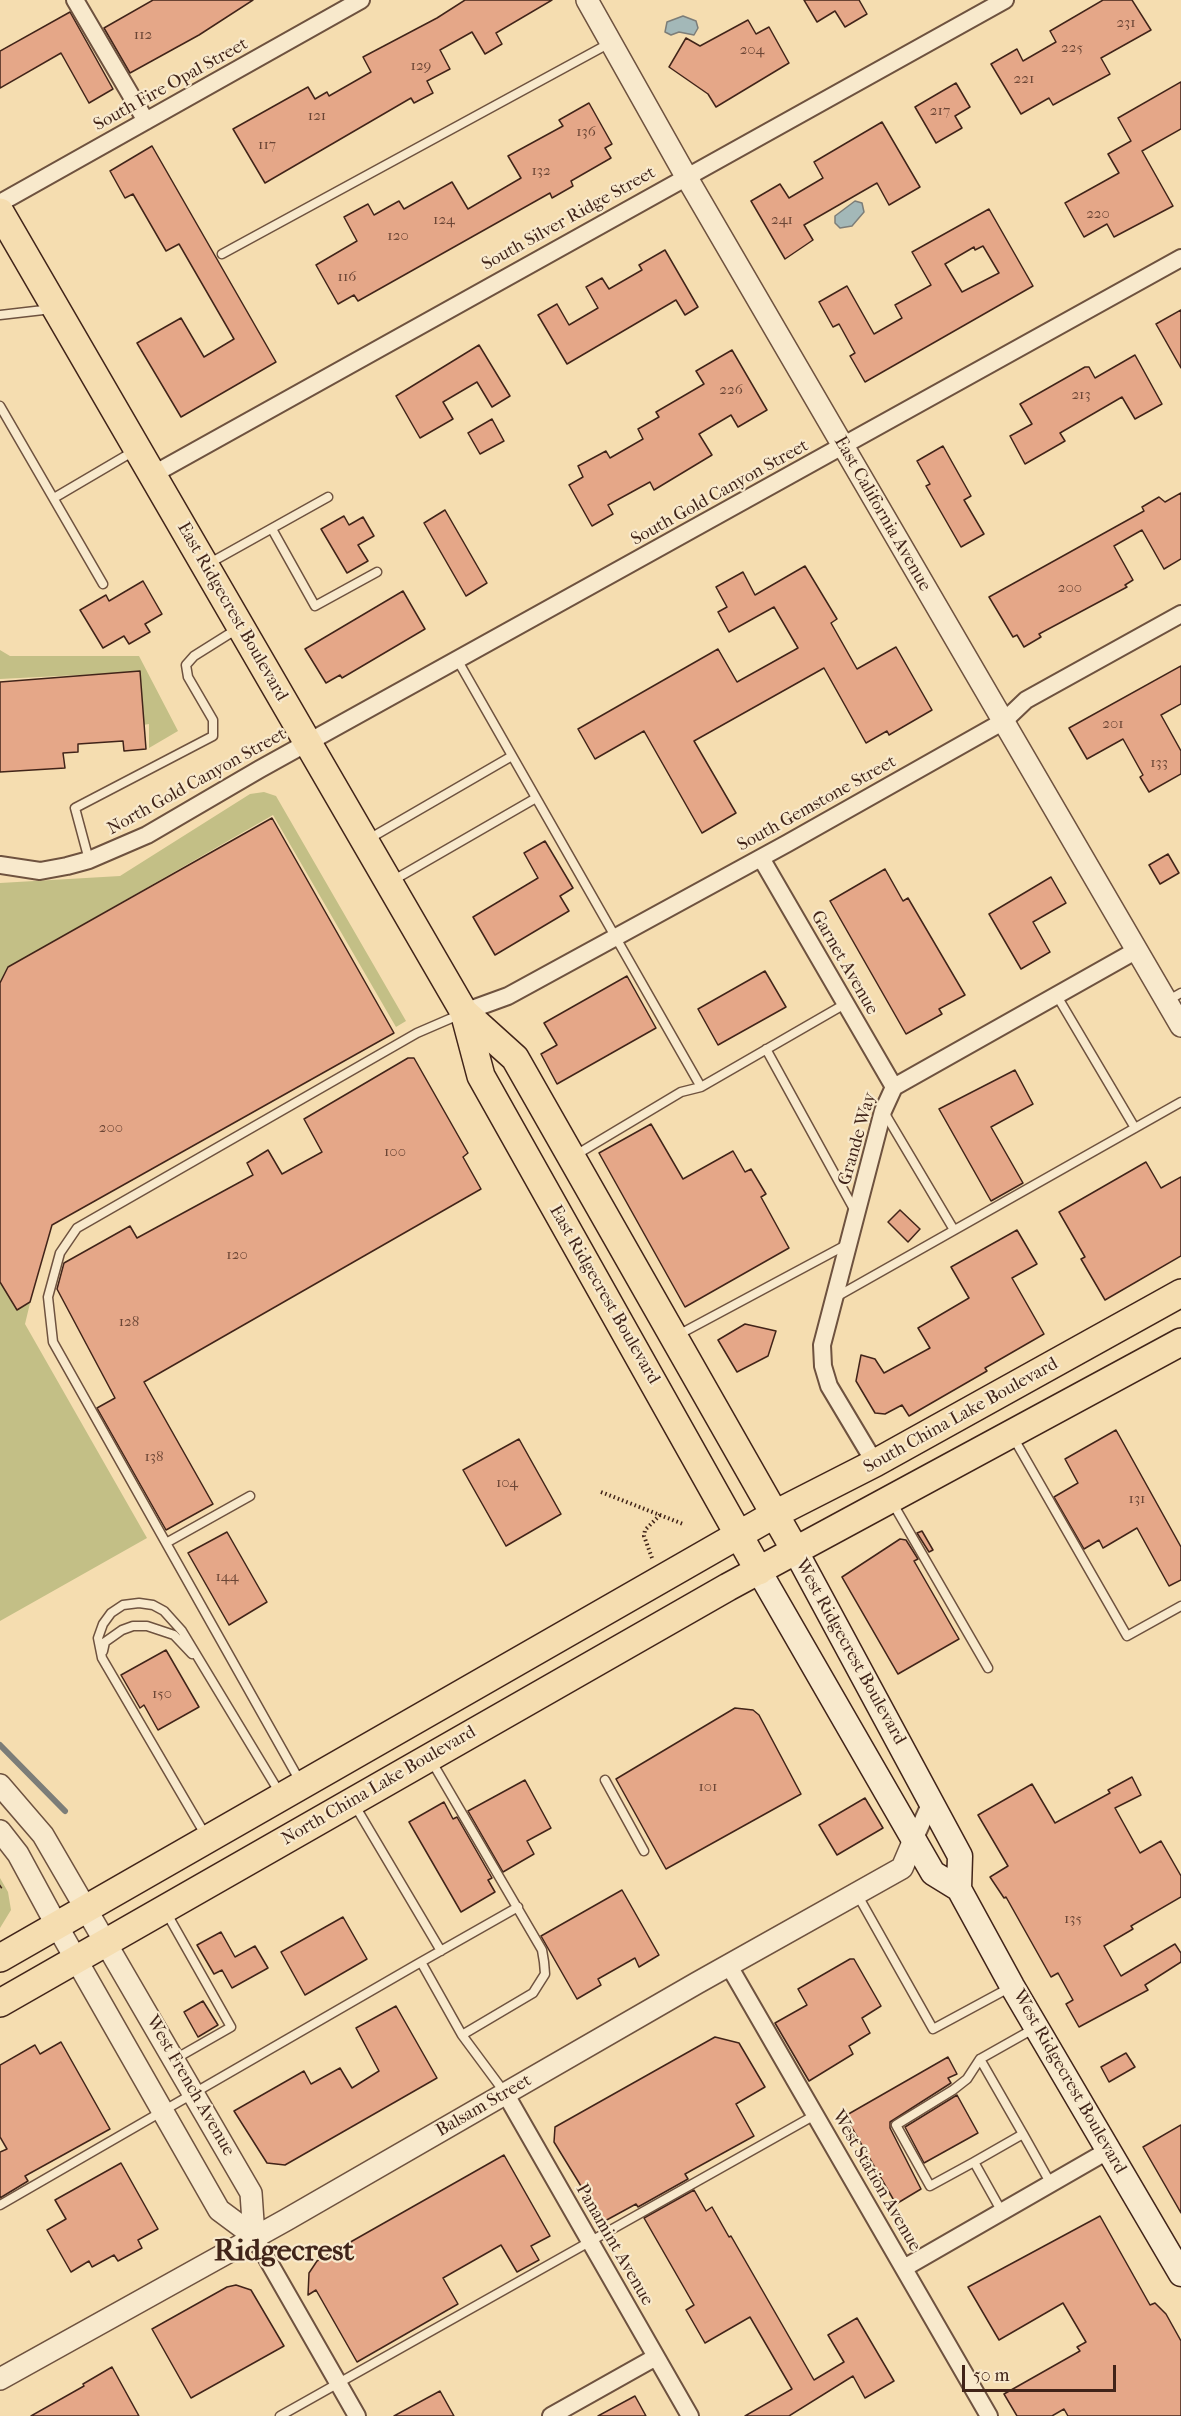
<!DOCTYPE html>
<html>
<head>
<meta charset="utf-8">
<style>
  body { margin:0 }
  #map { position:relative; width:1181px; height:2416px; overflow:hidden; background:#f5ddb0; font-family:"IM FELL French Canon",serif }
  canvas { display:block }
  .scale { position:absolute; left:962px; top:2365px; width:154px; height:27px; box-sizing:border-box; border:3px solid #412419; border-top:0; padding-left:8px; font-size:18px; line-height:21px; white-space:nowrap; color:#412419; -webkit-text-stroke:4px #f8e9cc; paint-order:stroke }
</style>
</head>
<body>
<div id="map">
<canvas width="1181" height="2416"></canvas>
<div class="scale">50 m</div>
</div>
<script>
const g = document.querySelector('canvas').getContext('2d');
g.lineJoin = 'round';
function paint(path, color) { g.fillStyle = color; g.fill(path, 'evenodd'); }
const poly = rows => new Path2D(rows.map(r => 'M' + r).join(''));
function trace(path, color, width, dash) { g.strokeStyle = color; g.lineWidth = width; g.lineCap = dash ? 'butt' : 'round'; g.setLineDash(dash || []); g.stroke(path); }
function label(font, color, halo, rows, align = 'center') {
  g.font = font + ' "IM FELL French Canon",serif'; g.lineWidth = 4.5; g.setLineDash([]); g.textBaseline = 'middle'; g.strokeStyle = halo; g.fillStyle = color; for (const [text, x, y, turn = 0] of rows) {
    g.save(); g.translate(x, y); g.rotate((+turn || 0) * Math.PI / 180); g.textAlign = isNaN(turn) ? turn : align; if (halo) g.strokeText(text, 0, 0); g.fillText(text, 0, 0); g.restore();
  }
}
paint(poly([
  [0,650,10,656,139,656,178,731,149,748,149,724,143,725,138,672,0,679],
  [264,792,276,796,406,1021,396,1027,273,815,9,967,0,984,0,883,120,876,250,794],
  [0,1281,16,1309,31,1299,25,1324,147,1538,0,1621],
  [0,1878,8,1892,11,1910,0,1928]
]), '#c3bf86');
const water = poly([
  [683,16,696,21,698,28,694,35,679,32,671,35,665,32,667,22,683,16],
  [855,201,862,203,864,212,852,226,840,228,835,223,835,216,855,201]
]);
paint(water, '#a3b8b8');
trace(water, '#7c7d78', 1.5);
trace(poly([
  [0,1745,65,1811]
]), '#7c7d78', 6);
const building = poly([
  [153,0,253,0,199,35,130,73,104,28,153,0],
  [465,0,552,0,496,33,502,44,485,54,472,32,440,50,450,69,427,81,433,93,414,103,411,98,265,183,233,129,308,87,315,99,327,92,329,96,371,72,363,57,437,18,465,0],
  [804,0,859,0,867,14,845,27,835,11,817,22,804,0],
  [1103,0,1132,0,1151,30,1101,58,1110,74,1053,105,1049,98,1021,114,991,64,1017,49,1023,61,1056,42,1050,31,1103,0],
  [70,12,113,89,89,103,61,53,0,88,0,51,70,12],
  [748,20,756,34,769,27,789,63,716,107,708,94,669,67,686,38,700,46,748,20],
  [1181,82,1181,129,1142,151,1173,206,1114,237,1107,224,1084,237,1065,203,1119,173,1108,154,1131,141,1118,118,1181,82],
  [956,83,970,107,955,116,962,128,936,143,915,107,956,83],
  [589,103,612,144,605,148,611,158,571,181,573,186,552,198,550,193,358,301,354,295,338,304,316,265,357,241,344,217,368,204,374,215,399,201,404,209,452,182,468,209,521,178,508,156,563,126,559,120,589,103],
  [882,122,920,187,889,205,877,183,804,225,813,240,785,259,751,201,780,184,789,198,823,178,814,162,882,122],
  [152,146,276,362,181,417,137,343,181,318,204,357,234,339,179,244,166,251,133,194,125,198,110,171,152,146],
  [989,209,1033,286,865,382,850,356,855,353,839,324,833,327,819,302,847,286,874,334,902,318,895,305,931,285,912,252,989,209],
  [983,246,999,273,962,292,945,264,974,247,975,250,983,246],
  [665,250,698,307,685,315,676,300,567,364,538,315,557,304,569,325,598,308,586,287,602,278,609,289,642,270,639,265,665,250],
  [1181,310,1181,368,1156,324,1181,310],
  [479,345,510,396,492,407,477,382,443,402,453,419,420,438,396,396,479,345],
  [732,350,767,410,738,427,731,415,699,434,712,455,654,490,650,482,608,505,613,514,592,526,569,485,583,477,578,466,606,451,610,458,643,439,638,429,659,417,656,412,704,384,696,371,732,350],
  [1135,355,1162,404,1135,419,1122,397,1060,433,1065,441,1025,464,1010,436,1032,424,1020,404,1085,367,1089,367,1095,378,1135,355],
  [492,419,504,441,480,454,468,433,492,419],
  [943,446,971,496,964,500,984,534,961,547,926,486,930,484,917,461,943,446],
  [1181,493,1181,559,1164,569,1142,530,1114,546,1133,580,1125,585,1127,587,1039,634,1041,637,1024,647,1017,635,1013,637,989,597,1144,511,1142,507,1159,497,1165,502,1181,493],
  [445,510,487,583,466,596,424,523,445,510],
  [344,516,349,525,363,517,374,536,358,545,368,561,347,573,321,529,344,516],
  [805,566,837,619,831,623,857,669,896,647,932,710,889,735,887,731,866,743,824,668,694,741,736,813,702,833,644,731,595,759,578,729,718,649,737,682,798,648,774,607,729,632,718,612,727,607,716,587,743,572,755,595,805,566],
  [143,581,162,614,145,624,150,632,129,644,124,636,103,648,80,610,106,595,109,601,143,581],
  [403,591,425,629,342,678,340,675,326,683,305,649,403,591],
  [1181,666,1181,704,1161,715,1181,751,1181,774,1149,792,1140,777,1143,775,1123,739,1087,759,1069,728,1181,666],
  [140,671,146,749,124,751,123,741,78,744,78,752,63,753,65,768,0,772,0,682,140,671],
  [272,818,394,1033,52,1225,30,1302,17,1310,0,1282,0,983,8,967,272,818],
  [545,841,573,888,560,896,569,911,495,955,473,917,538,878,524,853,545,841],
  [1168,854,1179,873,1160,884,1149,865,1168,854],
  [885,869,903,901,908,898,965,995,939,1009,942,1014,906,1034,830,901,885,869],
  [1051,877,1066,903,1033,922,1050,952,1021,969,989,914,1051,877],
  [765,971,786,1007,718,1045,698,1009,765,971],
  [627,976,656,1028,557,1084,541,1054,557,1045,544,1023,627,976],
  [408,1058,414,1058,468,1153,463,1157,481,1189,144,1382,213,1504,166,1530,97,1408,115,1398,57,1289,64,1263,130,1226,137,1238,253,1175,247,1163,268,1150,282,1174,322,1152,304,1119,408,1058],
  [1015,1070,1033,1104,991,1127,1023,1183,991,1201,939,1109,1015,1070],
  [651,1124,683,1179,733,1151,745,1172,751,1169,766,1194,761,1197,789,1248,685,1307,599,1153,651,1124],
  [1146,1162,1161,1188,1181,1177,1181,1256,1105,1300,1081,1259,1085,1257,1059,1212,1146,1162],
  [900,1210,920,1229,908,1242,888,1222,900,1210],
  [1017,1230,1037,1264,1012,1278,1044,1334,985,1368,987,1371,909,1416,902,1405,885,1414,875,1413,856,1381,861,1355,875,1359,884,1373,930,1348,918,1328,969,1298,951,1267,1017,1230],
  [745,1324,776,1331,768,1356,737,1372,718,1340,745,1324],
  [1116,1430,1181,1547,1181,1580,1169,1586,1137,1528,1103,1548,1099,1540,1084,1549,1054,1497,1078,1483,1065,1459,1116,1430],
  [519,1439,561,1514,506,1546,463,1470,519,1439],
  [922,1531,933,1550,929,1552,917,1533,922,1531],
  [227,1532,267,1602,229,1625,188,1553,227,1532],
  [900,1539,906,1540,918,1559,914,1561,959,1639,898,1674,842,1577,900,1539],
  [166,1650,199,1707,158,1730,144,1705,140,1708,121,1675,166,1650],
  [735,1708,753,1710,759,1715,801,1794,666,1869,616,1779,735,1708],
  [1132,1777,1141,1795,1115,1808,1140,1853,1161,1841,1181,1876,1181,1897,1131,1926,1133,1929,1104,1946,1121,1976,1175,1944,1181,1953,1181,1962,1145,1985,1148,1990,1079,2027,1066,2004,1073,2000,1058,1973,1051,1977,1006,1897,1004,1898,990,1877,1008,1866,978,1815,1032,1784,1055,1823,1110,1793,1108,1790,1132,1777],
  [525,1780,551,1828,527,1841,534,1854,503,1872,468,1811,525,1780],
  [865,1798,883,1828,837,1855,819,1825,865,1798],
  [444,1802,453,1819,457,1817,492,1878,488,1880,495,1892,461,1912,409,1822,444,1802],
  [622,1890,659,1955,639,1967,635,1958,598,1979,601,1985,577,1999,541,1936,622,1890],
  [343,1917,367,1959,305,1995,281,1952,343,1917],
  [221,1932,235,1957,255,1946,268,1968,232,1988,222,1970,214,1974,197,1945,221,1932],
  [850,1959,854,1959,881,2006,862,2018,870,2033,849,2046,853,2054,809,2081,775,2023,807,2005,798,1989,850,1959],
  [203,2001,218,2025,198,2037,184,2012,203,2001],
  [396,2006,437,2078,285,2165,267,2163,234,2111,304,2071,311,2084,340,2068,352,2088,379,2071,356,2028,396,2006],
  [715,2037,739,2043,765,2087,736,2104,754,2136,685,2174,688,2179,638,2207,636,2204,603,2222,554,2142,555,2127,715,2037],
  [61,2042,110,2129,25,2176,28,2181,0,2198,0,2152,7,2149,0,2137,0,2065,35,2045,40,2054,61,2042],
  [1126,2053,1135,2067,1109,2082,1101,2067,1126,2053],
  [948,2057,957,2074,948,2078,951,2083,890,2122,890,2128,921,2189,896,2204,845,2116,948,2057],
  [957,2095,978,2133,924,2163,905,2127,957,2095],
  [1181,2125,1181,2213,1143,2147,1181,2125],
  [504,2155,550,2236,531,2246,539,2260,517,2272,501,2245,443,2278,458,2304,357,2362,316,2290,308,2295,309,2273,317,2261,504,2155],
  [121,2163,158,2229,138,2240,142,2248,118,2261,114,2255,92,2267,89,2261,71,2272,47,2230,66,2219,55,2200,121,2163],
  [694,2190,706,2211,712,2207,729,2237,731,2236,814,2380,844,2362,828,2335,857,2318,894,2381,865,2398,853,2376,789,2416,745,2416,792,2389,750,2317,705,2343,686,2310,694,2305,644,2218,694,2190],
  [1100,2216,1150,2305,1155,2303,1166,2314,1181,2341,1181,2416,1068,2416,1064,2409,1052,2416,1017,2416,1004,2394,1080,2351,1077,2347,1086,2342,1063,2303,999,2340,968,2287,1100,2216],
  [236,2285,251,2290,284,2346,191,2398,152,2329,227,2287,236,2285],
  [112,2367,139,2416,31,2416,84,2386,83,2384,112,2367],
  [440,2391,454,2416,394,2416,440,2391],
  [635,2396,646,2416,598,2416,635,2396]
]);
paint(building, '#e5a788');
trace(building, '#412419', 1.5);
const service = poly([
  [222,254,610,43],
  [0,315,52,309],
  [0,406,103,584],
  [54,498,134,451],
  [272,529,315,606,377,572],
  [208,564,328,497],
  [458,661,701,1087],
  [367,840,512,756],
  [89,860,75,808,213,736,213,720,188,677,186,665,194,656,237,629],
  [392,881,536,798],
  [1057,996,1135,1128],
  [1167,1001,1181,993],
  [766,1049,855,1211],
  [884,1112,954,1230],
  [574,1156,681,1092,701,1087,845,1004],
  [836,1297,1181,1102],
  [678,1335,846,1245],
  [1013,1437,1127,1636,1181,1606],
  [892,1502,988,1668],
  [166,1543,250,1496],
  [103,1651,105,1642,122,1630,133,1626,147,1626,174,1635,192,1654],
  [432,1762,542,1950,544,1962,545,1974,533,1993,462,2035],
  [605,1780,644,1851],
  [301,1783,53,1342,48,1297,60,1253,77,1228,417,1033,461,1014],
  [354,1804,441,1951],
  [206,1836,102,1658,98,1638,103,1624,111,1613,123,1605,139,1603,153,1605,164,1611,182,1631,281,1795],
  [857,1894,933,2029,1009,1988],
  [166,1912,231,2027,175,2059],
  [980,2059,1035,2028],
  [505,2093,462,2035,421,1962,518,1907],
  [974,2162,930,2186,896,2125,953,2090,967,2079,980,2059,1023,2134],
  [0,2205,421,1962],
  [1002,2212,974,2162,1023,2134,1051,2184],
  [280,2416,815,2115]
]);
const minor = poly([
  [75,0,146,121],
  [0,203,361,0],
  [152,475,1005,0],
  [761,858,894,1087],
  [0,865,40,871,67,866,89,860,147,835,260,769,1181,258],
  [464,1012,508,996,788,843,1004,721,1026,700,1181,614],
  [875,1463,829,1386,823,1366,822,1345,883,1111,894,1087,1137,950],
  [914,1840,932,1800],
  [729,1966,989,2416],
  [505,2093,690,2416],
  [254,2236,357,2416],
  [904,2268,1109,2150],
  [551,2416,656,2357]
]);
const tertiary = poly([
  [587,0,687,178,1181,1026],
  [0,1785,43,1835,251,2193,254,2236],
  [0,1831,18,1854,57,1926,219,2210,254,2236],
  [0,2379,286,2220,697,1983,902,1868,914,1840]
]);
const secondary = poly([
  [795,1550,960,1856,959,1889],
  [759,1571,933,1873,959,1889,1012,1986,1181,2274]
]);
const primary = poly([
  [0,212,464,1012,481,1076,759,1571],
  [464,1012,515,1058,795,1550],
  [0,1958,775,1514,875,1463,1181,1293],
  [0,2003,728,1587,1181,1342]
]);
trace(service, '#6e523f', 11);
trace(minor, '#6e523f', 20);
trace(tertiary, '#6e523f', 24);
trace(secondary, '#412419', 27);
trace(primary, '#412419', 30);
trace(poly([
  [601,1492,683,1524],
  [652,1558,644,1536,645,1530,660,1515],
  [0,1887,3,1885]
]), '#412419', 4, [1.5, 3]);
trace(service, '#f8e9cc', 8);
trace(minor, '#f8e9cc', 16);
trace(tertiary, '#f8e9cc', 21);
trace(secondary, '#f8e9cc', 24);
trace(primary, '#f5ddb0', 27);
label('15px', '#6a4535', null, [
  ["231",1126,23],
  ["112",143,35],
  ["225",1072,48],
  ["204",752,50],
  ["129",421,66],
  ["221",1024,79],
  ["217",940,111],
  ["121",317,116],
  ["136",586,132],
  ["117",267,145],
  ["132",541,171],
  ["220",1098,214],
  ["124",444,220],
  ["241",782,220],
  ["120",398,236],
  ["116",347,277],
  ["226",731,390],
  ["213",1081,395],
  ["200",1070,588],
  ["201",1113,724],
  ["133",1159,763],
  ["200",111,1128],
  ["100",395,1152],
  ["120",237,1255],
  ["128",129,1322],
  ["138",154,1457],
  ["104",507,1483],
  ["131",1137,1499],
  ["144",227,1577],
  ["150",162,1694],
  ["101",708,1787],
  ["135",1073,1919]
]);
label('18px', '#412419', '#f8e9cc', [
  ["South Fire Opal Street",171,85,-29],
  ["South Silver Ridge Street",569,219,-29],
  ["South Gold Canyon Street",720,493,-29],
  ["East California Avenue",882,514,60],
  ["East Ridgecrest Boulevard",232,612,60],
  ["North Gold Canyon Street",197,782,-29],
  ["South Gemstone Street",817,804,-29],
  ["Garnet Avenue",844,963,60],
  ["Grande Way",858,1139,-74],
  ["East Ridgecrest Boulevard",604,1295,60],
  ["South China Lake Boulevard",961,1416,-29],
  ["West Ridgecrest Boulevard",850,1652,61],
  ["North China Lake Boulevard",379,1786,-30],
  ["West Ridgecrest Boulevard",1069,2082,60],
  ["West French Avenue",190,2086,60],
  ["Balsam Street",484,2106,-30],
  ["West Station Avenue",876,2181,60],
  ["Panamint Avenue",614,2245,60]
]);
label('bold 30px', '#412419', '#f8e9cc', [
  ["Ridgecrest",284,2253]
]);
</script>
</body>
</html>
